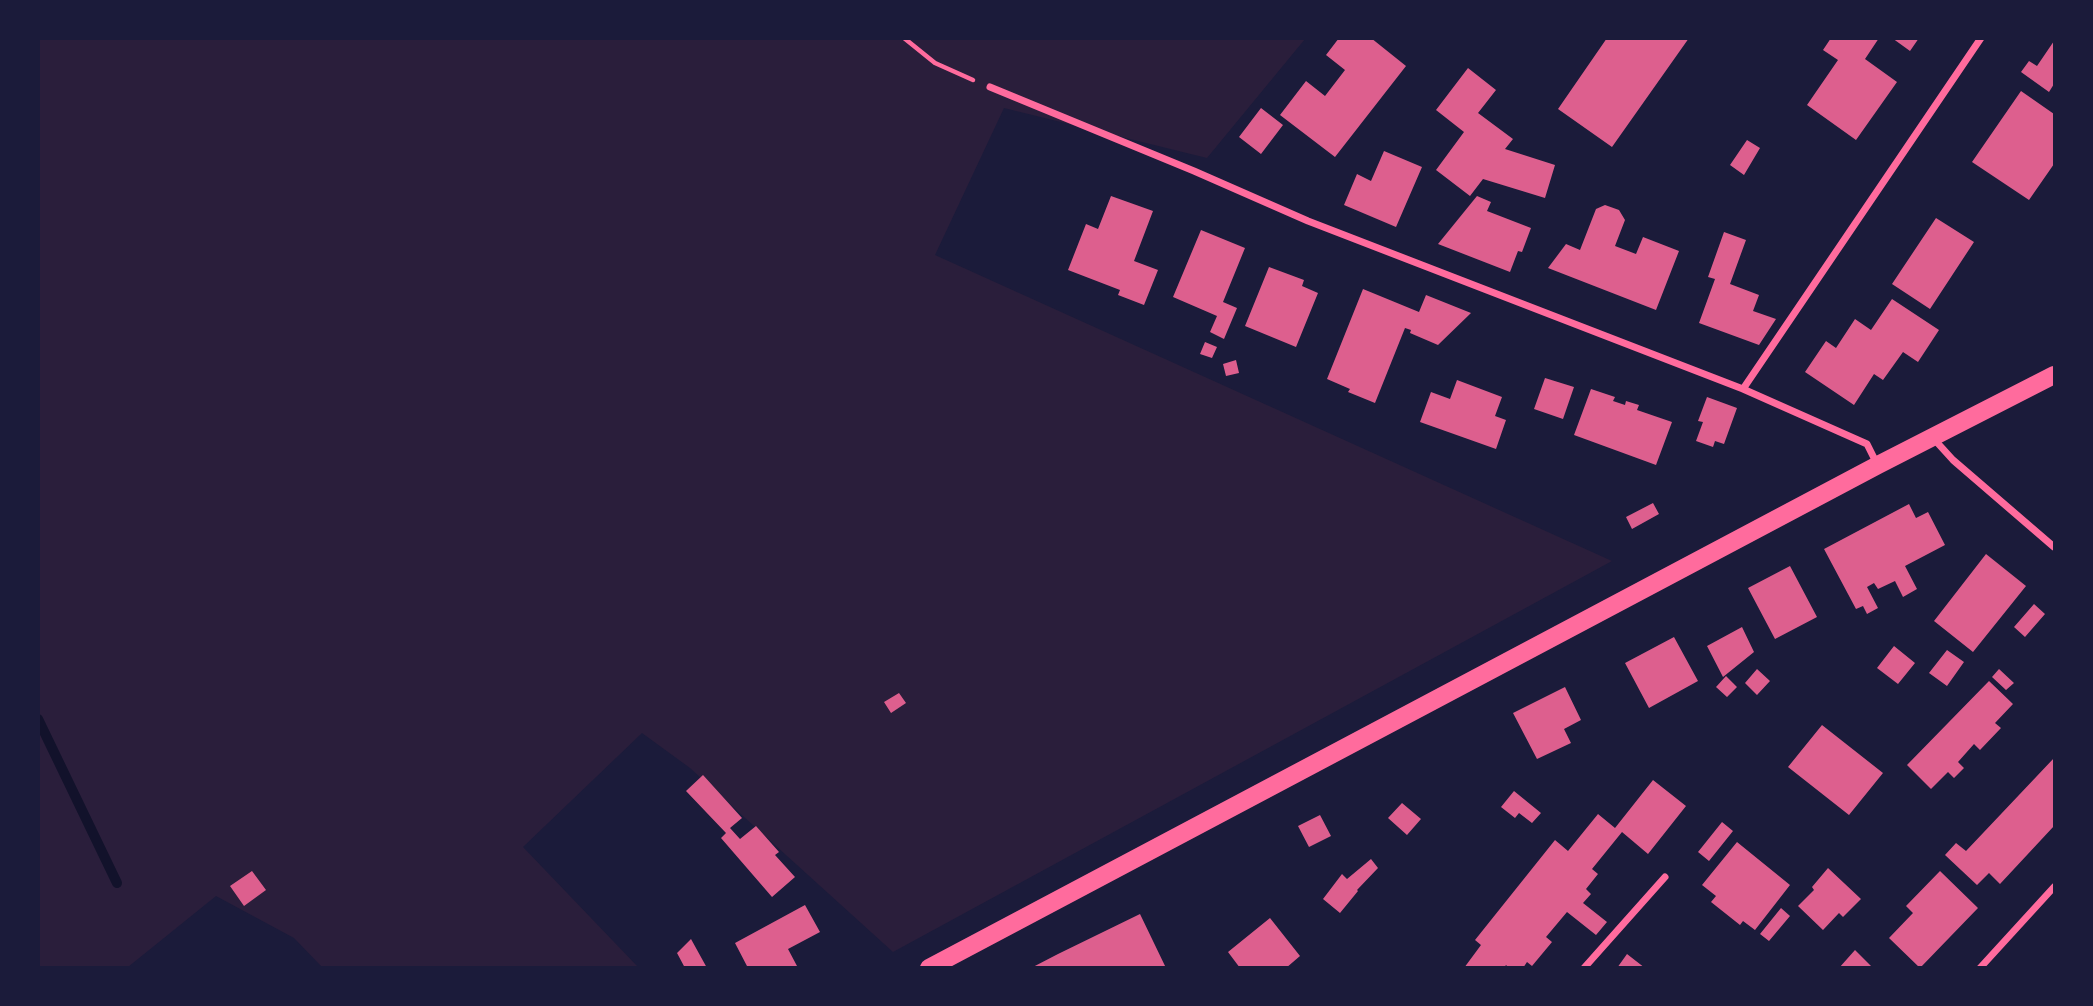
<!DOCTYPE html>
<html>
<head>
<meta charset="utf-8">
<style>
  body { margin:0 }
  #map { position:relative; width:2093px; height:1006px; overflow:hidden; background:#1b1b3a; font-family:"Alegreya Sans",sans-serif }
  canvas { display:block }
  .frame { position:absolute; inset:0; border:40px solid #1b1b3a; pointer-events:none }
</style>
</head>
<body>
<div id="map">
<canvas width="2093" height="1006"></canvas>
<div class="frame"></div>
</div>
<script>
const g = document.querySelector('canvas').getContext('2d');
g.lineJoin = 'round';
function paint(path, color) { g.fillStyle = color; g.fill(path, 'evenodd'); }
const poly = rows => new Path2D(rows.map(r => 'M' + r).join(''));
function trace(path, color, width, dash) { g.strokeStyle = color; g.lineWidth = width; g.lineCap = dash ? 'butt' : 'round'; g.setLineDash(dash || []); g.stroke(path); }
paint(poly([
  [38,39,1305,39,1207,158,1004,108,935,255,1612,561,893,952,690,768,642,733,523,847,638,967,322,967,294,938,216,896,128,967,39,967]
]), '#2a1e3b');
trace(poly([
  [38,719,117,883]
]), '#12122b', 10);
paint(poly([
  [1339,38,1371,38,1406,66,1335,157,1280,115,1306,81,1325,96,1345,70,1326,55],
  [1607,38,1689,38,1612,147,1558,109],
  [1831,38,1879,38,1865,59,1897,82,1856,140,1807,105,1838,60,1823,50],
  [1892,38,1919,38,1910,51],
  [2054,41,2054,84,2049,92,2021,72,2029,61,2037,66],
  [1468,68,1496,90,1478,113,1513,139,1505,149,1555,165,1545,198,1483,179,1470,196,1436,170,1464,132,1436,110],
  [2021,91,2054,114,2054,164,2029,200,1972,162],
  [1261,108,1283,125,1261,154,1239,137],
  [1747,140,1760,148,1744,175,1730,165],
  [1384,151,1422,167,1396,227,1344,205,1357,174,1371,181],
  [1111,196,1153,211,1134,261,1158,270,1144,305,1118,295,1120,290,1068,270,1086,224,1098,229],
  [1477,196,1491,202,1487,211,1531,228,1522,252,1518,251,1510,272,1438,244],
  [1605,205,1619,210,1625,220,1615,246,1636,254,1643,237,1679,251,1656,310,1548,268,1566,244,1580,250,1596,209],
  [1936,218,1974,242,1930,309,1892,284],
  [1201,230,1245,248,1223,302,1237,308,1224,339,1210,332,1217,316,1173,297],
  [1724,232,1746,240,1730,284,1759,295,1753,311,1776,319,1759,345,1699,323,1715,279,1708,277],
  [1269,267,1304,280,1302,286,1318,293,1296,347,1245,326],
  [1363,289,1419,312,1426,295,1471,313,1438,345,1410,333,1411,330,1405,328,1375,403,1348,392,1350,389,1327,379],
  [1892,299,1939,330,1918,362,1903,352,1883,380,1874,374,1854,405,1805,372,1826,341,1836,348,1855,319,1871,330],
  [1205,342,1217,347,1212,358,1200,354],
  [1236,360,1239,373,1226,376,1223,364],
  [1545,378,1574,387,1563,419,1534,409],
  [1457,380,1502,397,1495,416,1506,420,1496,449,1420,422,1431,392,1450,399],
  [1591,389,1615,397,1613,401,1625,405,1626,401,1639,405,1637,410,1672,422,1656,465,1574,435],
  [1707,397,1737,408,1724,444,1715,441,1713,447,1696,441,1703,422,1698,421],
  [1653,503,1659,514,1632,529,1626,517],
  [1909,504,1916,518,1928,512,1945,545,1905,566,1917,589,1903,597,1895,581,1878,589,1874,583,1867,587,1878,608,1867,614,1863,606,1856,609,1824,549],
  [1986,554,2026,586,1973,652,1934,621],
  [1790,566,1817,617,1775,639,1748,588],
  [2034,604,2045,614,2025,637,2014,627],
  [1742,627,1754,652,1723,677,1707,646],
  [1674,637,1698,681,1649,708,1625,663],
  [1894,646,1915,663,1898,684,1877,668],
  [1947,650,1964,662,1947,686,1929,673],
  [1757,669,1770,681,1757,695,1745,683],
  [1999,669,2014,683,2006,690,1992,677],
  [1726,676,1737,687,1727,697,1716,687],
  [1989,681,2013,704,1995,723,2001,728,1980,750,1974,744,1958,762,1964,768,1954,778,1948,772,1931,789,1907,765],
  [1565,687,1581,720,1564,729,1571,743,1537,759,1513,713],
  [899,693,906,703,891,713,884,702],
  [1822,725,1883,773,1849,815,1788,767],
  [2054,758,2054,826,2000,884,1989,873,1977,885,1945,855,1956,843,1966,851],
  [703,775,742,818,730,828,740,839,756,826,779,852,775,855,795,877,772,897,721,838,726,833,686,791],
  [1653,780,1686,806,1648,854,1622,832,1592,869,1598,874,1586,889,1591,894,1583,903,1607,922,1596,935,1567,912,1546,937,1552,942,1532,966,1527,962,1523,968,1509,968,1506,965,1504,968,1464,968,1481,945,1475,940,1555,840,1568,851,1598,814,1615,828],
  [1514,791,1541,813,1532,823,1519,813,1515,818,1501,807],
  [1402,803,1421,819,1407,835,1388,818],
  [1320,815,1331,836,1309,847,1298,826],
  [1722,822,1733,831,1709,861,1698,852],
  [1737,842,1790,885,1755,930,1743,921,1740,925,1711,902,1716,896,1702,885],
  [1371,859,1378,868,1357,890,1358,891,1340,913,1323,899,1342,874,1347,879],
  [1828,868,1861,899,1843,917,1839,913,1823,930,1798,906,1814,890,1812,887],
  [252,871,266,890,244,906,230,886],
  [1940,871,1978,908,1920,968,1889,938,1913,913,1906,906],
  [805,905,820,932,788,949,797,966,748,968,735,943],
  [1781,908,1790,916,1769,941,1760,934],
  [1140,914,1166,968,1031,968,1058,954],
  [1270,918,1300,956,1286,968,1240,968,1228,952],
  [691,939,707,968,685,968,677,953],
  [1855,950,1873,968,1839,968],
  [1627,954,1645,968,1617,968]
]), '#dd5f8e');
trace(poly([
  [904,38,935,63,973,80]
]), '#ff6b9d', 4.5);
trace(poly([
  [990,87,1194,171,1308,221,1743,389,1867,444,1877,464],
  [1743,389,1981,38],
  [1933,438,1953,460,2054,547],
  [1584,968,1665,877],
  [1980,968,2054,887]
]), '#ff6b9d', 7);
trace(poly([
  [929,968,1878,465,2054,375]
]), '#ff6b9d', 18);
</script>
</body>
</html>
